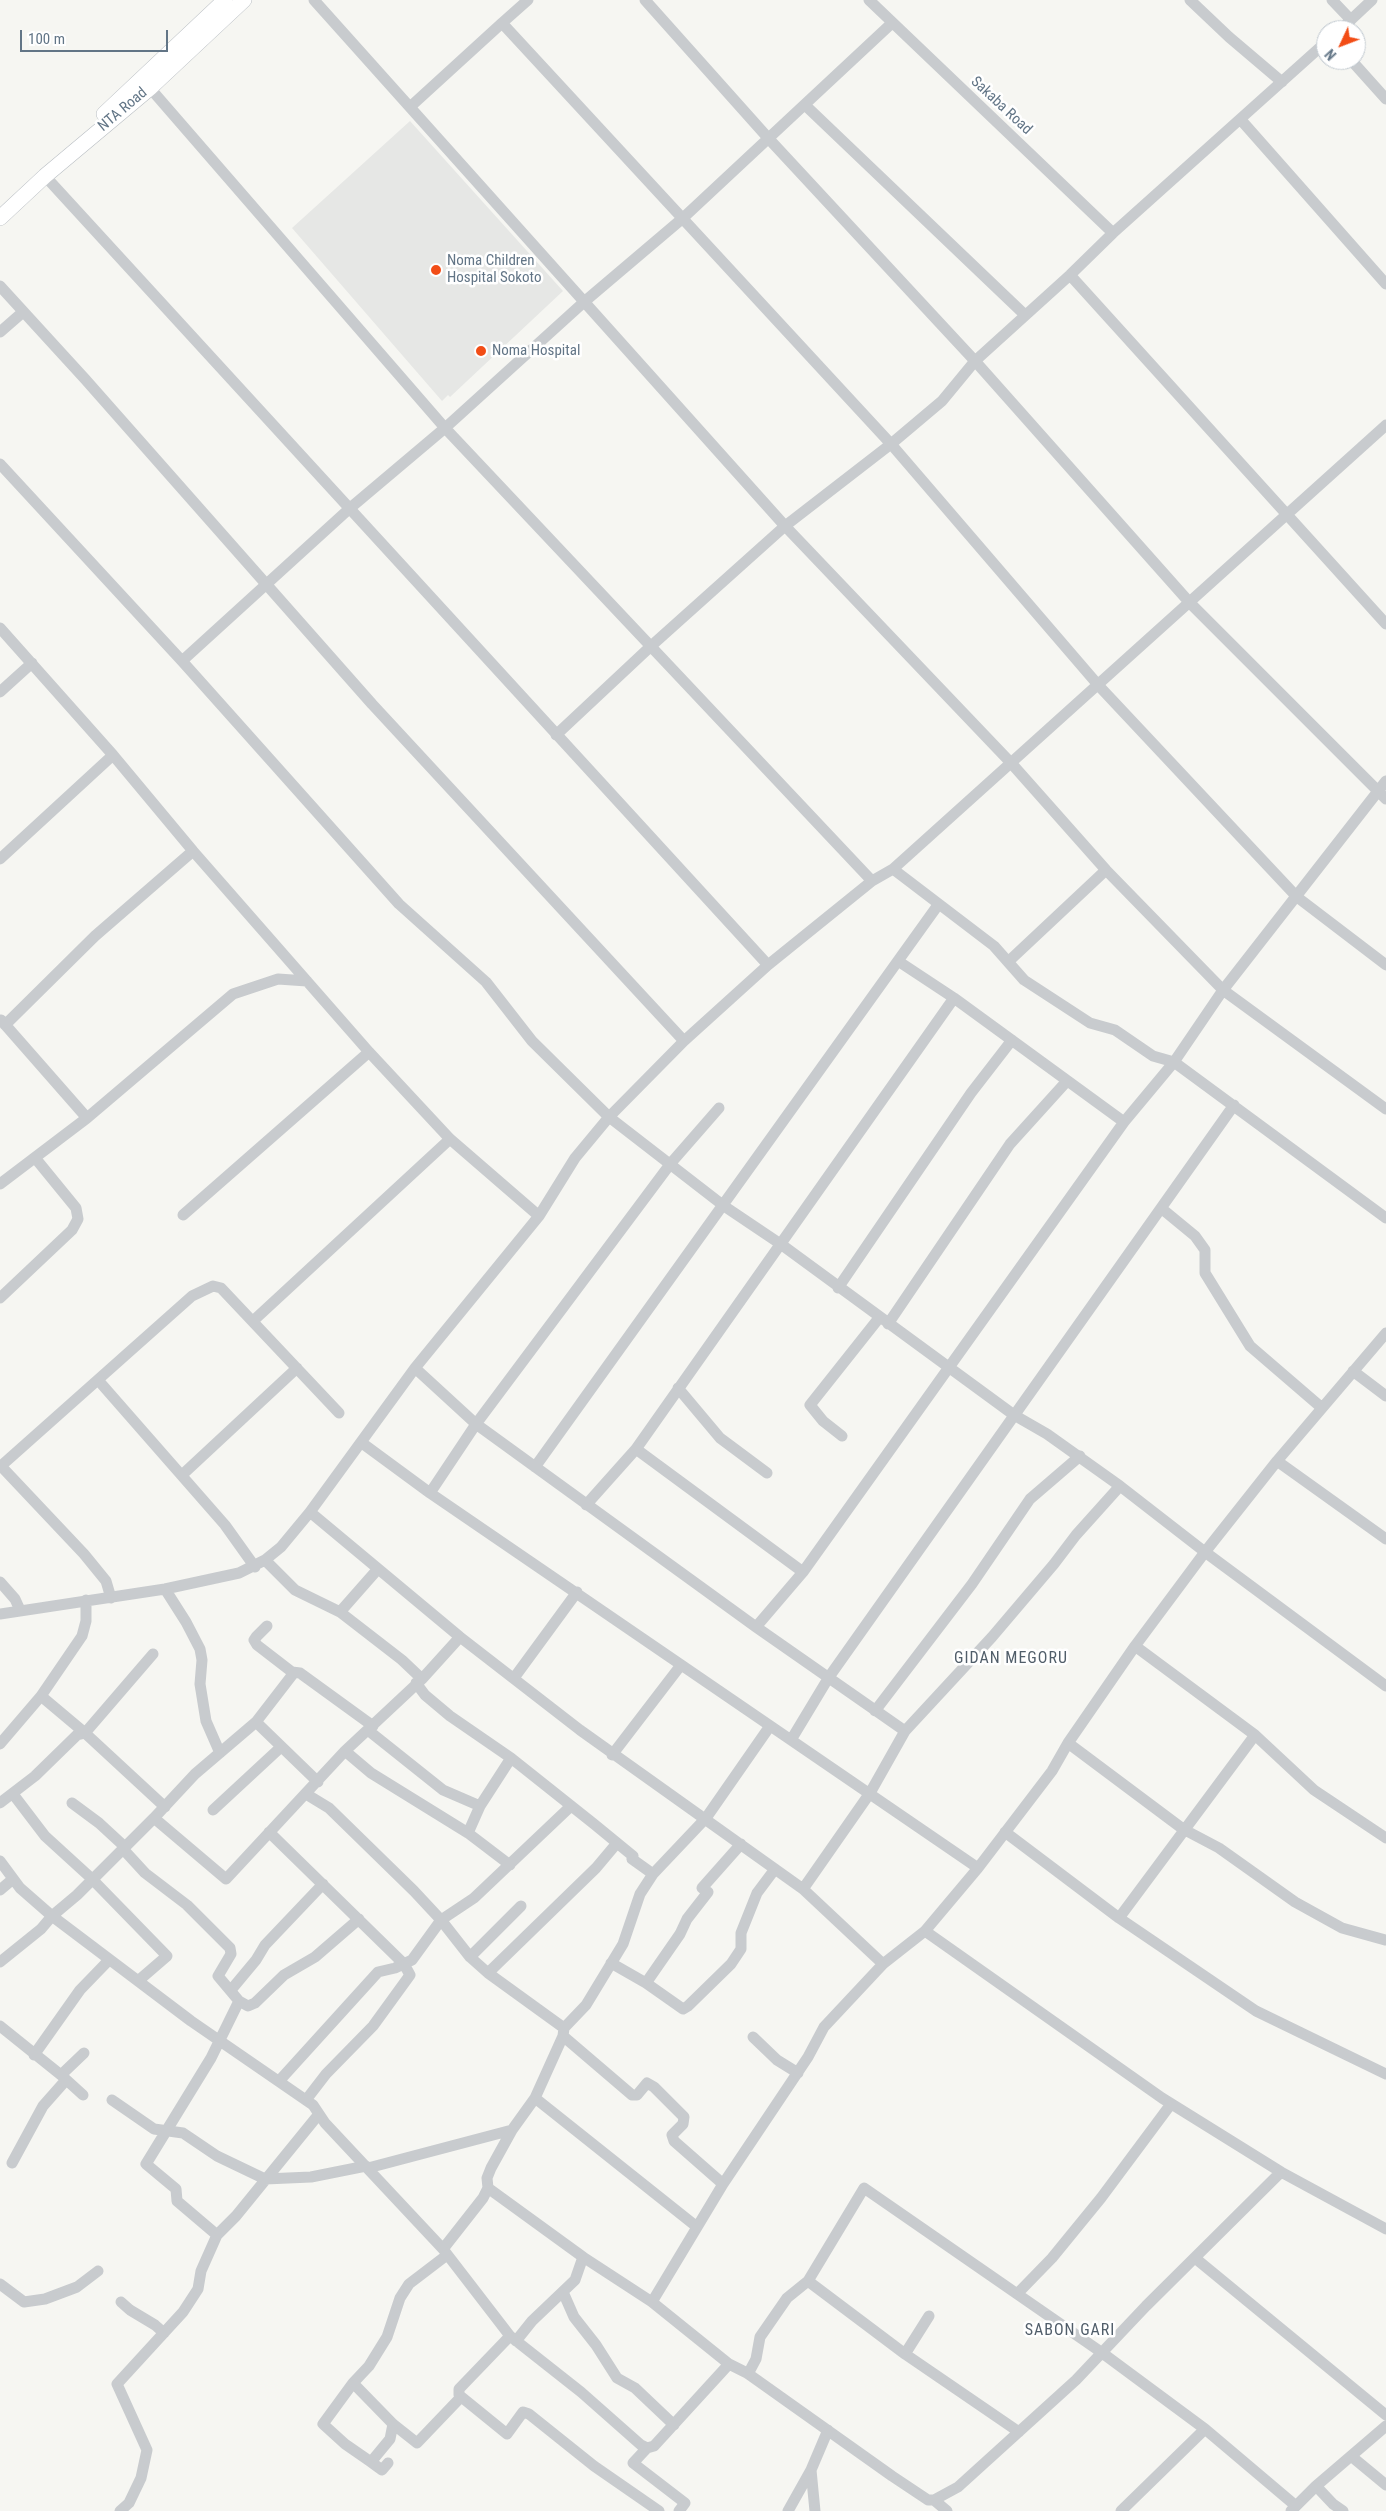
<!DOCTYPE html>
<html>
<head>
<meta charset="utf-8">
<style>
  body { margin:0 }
  #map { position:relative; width:1386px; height:2511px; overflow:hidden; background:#f6f6f2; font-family:"Roboto Condensed",sans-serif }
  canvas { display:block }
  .north { position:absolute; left:1316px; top:20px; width:50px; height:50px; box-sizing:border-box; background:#fff; border:1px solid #c0c8cf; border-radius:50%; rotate:227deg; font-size:14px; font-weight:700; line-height:20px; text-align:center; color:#627586 }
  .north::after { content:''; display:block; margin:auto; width:18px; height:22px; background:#f24d16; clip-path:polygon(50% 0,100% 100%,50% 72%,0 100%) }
  .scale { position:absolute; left:20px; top:30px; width:148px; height:22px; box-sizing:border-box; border:2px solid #627586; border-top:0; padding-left:6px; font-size:15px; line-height:18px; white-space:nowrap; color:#627586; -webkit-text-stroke:4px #fff; paint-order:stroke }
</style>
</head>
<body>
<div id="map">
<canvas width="1386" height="2511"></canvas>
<div class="north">N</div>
<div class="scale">100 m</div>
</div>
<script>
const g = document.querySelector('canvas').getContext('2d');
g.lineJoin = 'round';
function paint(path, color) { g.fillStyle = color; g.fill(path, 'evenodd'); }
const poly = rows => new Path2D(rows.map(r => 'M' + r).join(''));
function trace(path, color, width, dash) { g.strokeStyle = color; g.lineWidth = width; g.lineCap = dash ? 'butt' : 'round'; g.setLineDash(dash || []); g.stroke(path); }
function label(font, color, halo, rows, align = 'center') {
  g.font = font + ' "Roboto Condensed",sans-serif'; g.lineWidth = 5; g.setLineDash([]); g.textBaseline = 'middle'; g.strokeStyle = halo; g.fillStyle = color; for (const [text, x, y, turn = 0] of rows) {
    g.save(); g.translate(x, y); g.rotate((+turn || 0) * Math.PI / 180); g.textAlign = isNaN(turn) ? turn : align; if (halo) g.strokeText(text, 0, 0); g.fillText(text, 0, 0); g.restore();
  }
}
paint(poly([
  [410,121,563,291,450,397,448,395,442,401,292,228]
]), '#e6e7e5');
const secondary = poly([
  [104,114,225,0],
  [0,218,45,176,150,88,244,0]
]);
trace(secondary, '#b9bec3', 16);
trace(poly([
  [314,0,785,526,1012,764,1106,870,1223,990,1386,1109],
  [528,0,502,23,891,444,1099,686,1297,897,1386,965],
  [645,0,769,139,975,361,1190,603,1386,799],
  [869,0,1113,233],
  [1190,0,1229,37,1282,82],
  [1332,0,1351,20],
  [1340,30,1372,0],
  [1351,60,1386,99],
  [150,88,445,428,872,881],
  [805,105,1025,315],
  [410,107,502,23],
  [1241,120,1386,284],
  [45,176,768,965],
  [1070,275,1386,624],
  [0,286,85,379,372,704,684,1041],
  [0,332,23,312],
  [0,464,182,661,399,904,486,982,532,1041,609,1117,724,1206,782,1245,1014,1415,1047,1434,1120,1486,1205,1552,1386,1686],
  [0,628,113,755,193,851,369,1052,450,1139,539,1216],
  [182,661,349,509,445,428,584,302,683,218,892,23],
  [0,692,32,663],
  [556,735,650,647,785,526,891,444,942,401,975,361,1070,275,1113,233,1326,42],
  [0,859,113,755],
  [893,869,994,946,1024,980,1090,1023,1115,1030,1153,1056,1174,1062,1386,1218],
  [898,961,954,998,1124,1122],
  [1009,961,1106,870],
  [1,1020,87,1118],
  [5,1025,95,936,193,851],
  [0,1184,87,1118,233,994,278,979,307,981],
  [1161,1208,1195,1236,1205,1250,1205,1273,1250,1346,1322,1408],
  [183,1215,369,1052],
  [838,1288,971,1093,1012,1040],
  [0,1298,72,1230,78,1219,76,1208,36,1159],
  [253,1321,450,1139],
  [888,1324,1010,1144,1067,1081],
  [1386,1333,1277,1461,1205,1552,1135,1646,1068,1743,1052,1771,978,1868,925,1931,883,1964,824,2027,808,2057,723,2184,652,2302,729,2364,747,2373,892,2476,928,2500,934,2500,958,2487,1076,2380,1146,2306,1281,2172,1386,2229],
  [415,1368,476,1424,756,1627,905,1731,992,1637,1054,1564,1076,1535,1120,1486],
  [1353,1371,1386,1396],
  [98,1380,225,1525,255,1567],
  [678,1388,720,1438,767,1473],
  [842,1436,823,1421,810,1405,879,1318],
  [362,1443,430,1493,978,1868],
  [636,1449,803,1572],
  [1277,1461,1386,1539],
  [0,1465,84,1554,106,1581,111,1598],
  [1,1466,192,1296,213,1286,221,1288,339,1413],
  [535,1467,938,905],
  [182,1475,297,1368],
  [430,1493,476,1424,671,1163,719,1108],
  [586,1505,636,1449,954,998],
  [310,1512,460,1637,580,1730,803,1889,883,1964],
  [265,1560,295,1590,340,1612,402,1660,422,1679],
  [0,1582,15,1599,20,1610],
  [165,1589,186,1622,200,1649,202,1660,200,1684,206,1721,220,1753],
  [340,1612,377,1570],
  [0,1614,165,1589,239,1573,265,1560,281,1547,310,1512,415,1368,539,1216,575,1158,609,1117,684,1041,768,965,872,881,893,869,1386,425],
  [267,1626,256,1637,254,1640,257,1645,292,1672,300,1673,373,1726],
  [756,1627,803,1572,1124,1122,1174,1062,1223,990,1386,781],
  [1135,1646,1255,1735,1314,1790,1386,1838],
  [514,1678,577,1592],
  [416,1683,425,1695,450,1716,511,1758,594,1824,633,1856,632,1859,653,1874],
  [41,1696,85,1733,165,1807],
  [875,1711,972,1584,1030,1499,1080,1456],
  [256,1722,318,1782],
  [369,1731,443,1790,480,1806],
  [791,1740,829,1677,1234,1105],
  [1068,1743,1183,1829,1219,1848,1295,1902,1342,1928,1385,1940],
  [0,1744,41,1696,82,1636,86,1621,86,1600],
  [345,1751,371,1773,468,1833,510,1865],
  [612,1755,681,1665],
  [13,1794,45,1836,91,1878,167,1956,138,1981],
  [306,1794,329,1808,414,1891,441,1920,470,1957,488,1973,564,2028],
  [0,1803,35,1776,77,1735,85,1733,153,1654],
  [72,1803,99,1823,125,1847],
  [213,1810,281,1747],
  [154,1818,226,1879,345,1751,422,1679,460,1637],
  [269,1832,404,1964,410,1975,373,2026,326,2074,306,2100],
  [1005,1832,1119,1918,1256,2011,1386,2074],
  [468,1833,480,1806,511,1758],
  [123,1849,145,1873,187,1905,230,1948,231,1954,218,1976,239,2001,248,2006,255,2003,284,1975,315,1957,359,1919],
  [0,1861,20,1888,52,1916,191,2021,313,2105,325,2123,443,2249,510,2336,581,2392,641,2445,647,2448,654,2446,729,2364],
  [803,1889,870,1793,905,1731],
  [0,1890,13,1879],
  [1119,1918,1255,1735],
  [925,1931,1162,2098,1281,2172],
  [470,1957,521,1906],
  [0,1962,41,1929,52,1916,77,1895,154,1818,195,1774,256,1722,293,1674],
  [611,1963,646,1983,683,2009,688,2006,731,1964,741,1949,741,1933,757,1893,775,1869],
  [488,1973,596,1868,617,1843],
  [646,1983,680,1934,687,1919,708,1892,702,1888,741,1844],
  [231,1990,256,1960,265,1945,323,1884],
  [0,2026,61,2075,83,2095],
  [563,2036,632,2095,637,2095,647,2083,654,2087,684,2117,683,2124,672,2135,674,2141,723,2184],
  [753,2037,777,2060,798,2073],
  [34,2055,80,1990,109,1960],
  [61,2075,84,2053],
  [280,2080,378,1972,395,1968,412,1960,441,1920,474,1898,571,1806],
  [535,2098,697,2227],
  [112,2100,154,2129,183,2133,217,2156,265,2179,311,2177,366,2166],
  [12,2163,43,2106,66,2080],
  [368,2168,512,2130],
  [488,2188,583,2257,652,2302],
  [217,2235,177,2201,176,2189,146,2164,211,2058,239,2001],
  [443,2249,483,2198,488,2188,487,2178,491,2168,512,2130,535,2098,563,2036,564,2028,586,2005,623,1944,640,1894,653,1874,706,1818,770,1726],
  [1195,2258,1386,2415],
  [808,2281,905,2354,1019,2432],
  [0,2284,24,2302,45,2299,77,2287,98,2271],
  [563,2292,574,2317,596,2345,617,2378,635,2388,674,2425],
  [1018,2293,1052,2258,1101,2198,1171,2104],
  [121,2302,130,2310,155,2325,164,2333],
  [510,2336,459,2389,459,2395,507,2434,523,2412,529,2414,594,2466,659,2511],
  [516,2341,532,2321,575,2280,583,2257],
  [905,2354,929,2316],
  [748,2374,756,2359,760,2337,787,2298,808,2281,864,2188,1101,2352,1205,2429,1296,2506],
  [353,2383,369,2366,387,2337,400,2298,409,2284,447,2255],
  [647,2448,633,2463,685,2503,679,2511],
  [1351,2456,1386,2485],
  [371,2462,345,2444,323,2424,353,2383,393,2424,417,2443,461,2397],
  [388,2463,382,2470,371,2462,390,2439,393,2424],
  [811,2470,815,2511],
  [1316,2486,1333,2504,1343,2511],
  [934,2500,947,2511],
  [120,2511,129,2503,141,2478,147,2450,117,2384,183,2312,198,2289,201,2271,217,2235,236,2216,319,2114],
  [788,2511,811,2470,828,2430],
  [1121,2511,1205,2429],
  [1291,2511,1316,2486,1386,2426]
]), '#c8cbce', 11);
trace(secondary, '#fff', 15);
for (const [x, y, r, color] of [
  [436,270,6,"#f24d16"],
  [481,351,6,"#f24d16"]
]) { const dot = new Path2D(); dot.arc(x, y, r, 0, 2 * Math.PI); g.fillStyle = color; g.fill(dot); trace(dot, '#fff', 2); }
label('15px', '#627586', '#fff', [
  ["Sakaba Road",1001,106,43],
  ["NTA Road",123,110,-40]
]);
label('15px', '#627586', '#fff', [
  ["Noma Children",447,261],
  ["Hospital Sokoto",447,278],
  ["Noma Hospital",492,351]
], 'left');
g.letterSpacing = '1px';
label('16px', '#515e6a', '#fff', [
  ["GIDAN MEGORU",1011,1659],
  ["SABON GARI",1070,2331]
]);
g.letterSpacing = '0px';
</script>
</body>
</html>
